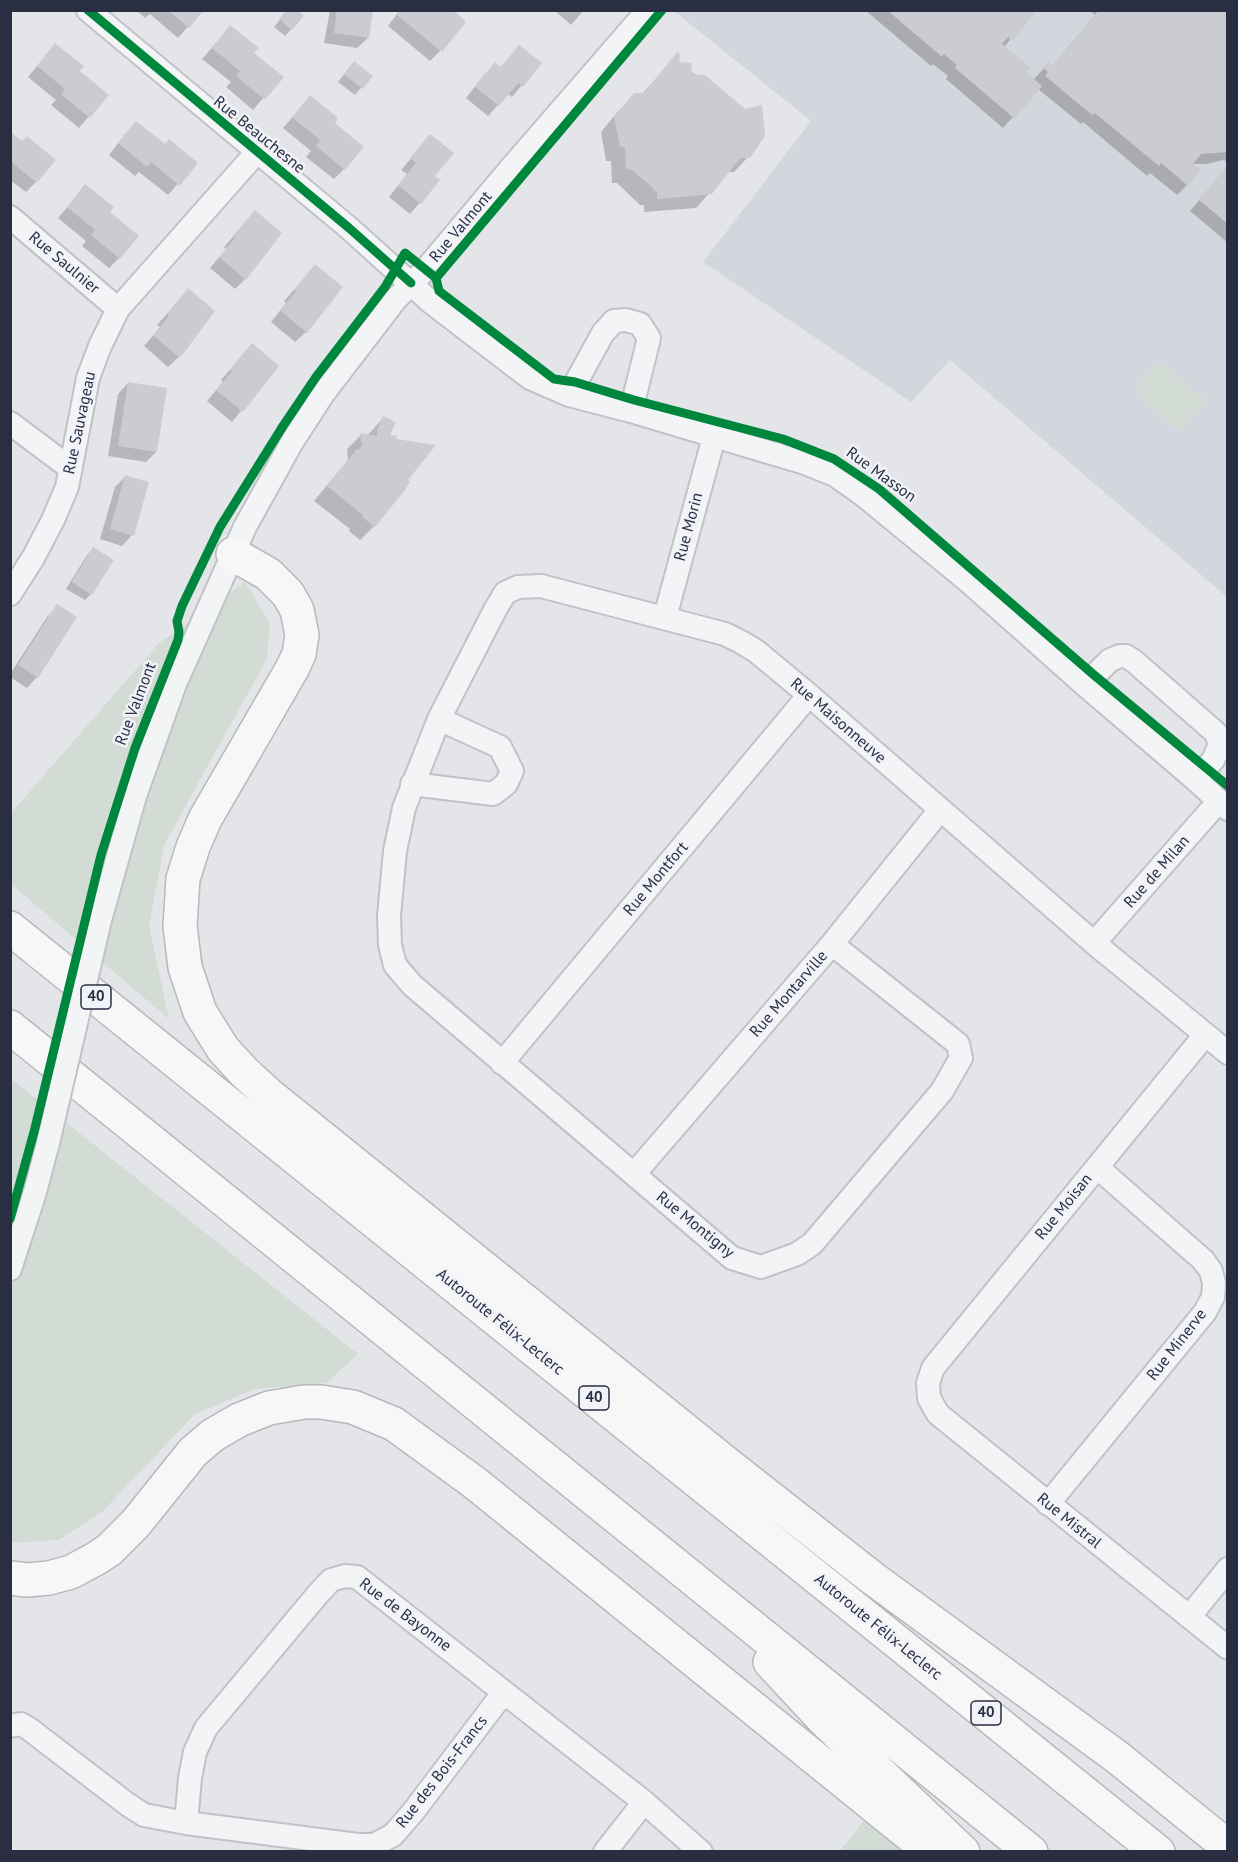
<!DOCTYPE html>
<html>
<head>
<meta charset="utf-8">
<style>
  body { margin:0 }
  #map { position:relative; width:1238px; height:1862px; overflow:hidden; background:#e4e5e9; font-family:"PT Sans",sans-serif }
  canvas { display:block }
  .frame { position:absolute; inset:0; border:12px solid #292e43; pointer-events:none }
</style>
</head>
<body>
<div id="map">
<canvas width="1238" height="1862"></canvas>
<div class="frame"></div>
</div>
<script>
const g = document.querySelector('canvas').getContext('2d');
g.lineJoin = 'round';
function paint(path, color) { g.fillStyle = color; g.fill(path, 'evenodd'); }
const poly = rows => new Path2D(rows.map(r => 'M' + r).join(''));
function trace(path, color, width, dash) { g.strokeStyle = color; g.lineWidth = width; g.lineCap = dash ? 'butt' : 'round'; g.setLineDash(dash || []); g.stroke(path); }
function label(font, color, halo, rows, align = 'center') {
  g.font = font + ' "PT Sans",sans-serif'; g.lineWidth = 5; g.setLineDash([]); g.textBaseline = 'middle'; g.strokeStyle = halo; g.fillStyle = color; for (const [text, x, y, turn = 0] of rows) {
    g.save(); g.translate(x, y); g.rotate((+turn || 0) * Math.PI / 180); g.textAlign = isNaN(turn) ? turn : align; if (halo) g.strokeText(text, 0, 0); g.fillText(text, 0, 0); g.restore();
  }
}
paint(poly([
  [674,11,1227,11,1227,597,950,360,911,402,703,262,811,121]
]), '#d4d6de');
paint(poly([
  [1159,362,1206,401,1180,431,1134,392],
  [245,582,270,624,267,659,164,845,149,926,169,1019,11,884,11,813,159,643],
  [10,1078,358,1354,326,1383,255,1389,195,1414,103,1511,59,1540,11,1543],
  [865,1819,906,1852,839,1852]
]), '#d2dcd4');
paint(poly([
  [136,10,202,10,178,38,150,14,145,18],
  [288,10,302,17,285,36,274,27],
  [330,10,372,10,368,38,357,48,324,43],
  [400,10,450,10,440,51,430,61,388,26],
  [554,10,584,10,571,25],
  [865,10,1035,10,1004,47,1024,72,1033,80,1048,64,1052,67,1095,15,1089,10,1228,10,1228,163,1224,160,1206,164,1190,164,1187,185,1177,195,1150,173,1147,176,1083,122,1081,124,1038,89,1003,128,946,79,948,76,933,64,931,66],
  [230,27,252,53,281,77,253,110,226,87,231,82,202,59],
  [55,45,77,71,107,95,79,128,51,105,56,100,28,77],
  [519,47,540,64,512,97,508,94,488,116,466,98,485,74,500,68],
  [678,54,678,64,691,72,748,157,734,172,728,172,696,208,644,212,644,205,640,205,617,183,612,183,611,161,606,161,601,132,620,109,642,94],
  [348,69,371,76,355,95,338,82],
  [310,97,333,123,344,169,334,179,306,157,311,151,283,128],
  [10,133,36,182,26,192,10,180],
  [126,133,164,146,196,163,168,195,139,172,135,176,109,155],
  [430,136,433,177,438,181,410,214,389,197,407,174,401,170],
  [1228,166,1228,243,1190,211],
  [85,186,108,212,119,258,109,268,82,246,86,241,58,218],
  [245,223,245,279,235,289,210,268,226,249,224,247],
  [315,266,340,287,306,332,295,342,271,322,286,303,284,301],
  [178,301,179,357,168,367,144,346,160,327,157,325],
  [242,356,277,366,232,422,207,401,223,382,221,380],
  [128,383,156,452,146,462,108,456,118,394],
  [383,418,406,480,403,489,374,526,360,540,349,531,350,529,314,501,348,460,347,449,361,435,367,436],
  [125,477,132,535,122,546,100,539,115,487],
  [94,549,91,594,85,600,66,589,87,555],
  [58,606,37,677,27,688,10,677,10,674,47,617]
]), '#0003');
paint(poly([
  [168,10,204,10,189,28],
  [287,10,297,10,304,16,292,30,279,19],
  [337,10,373,10,369,38,334,33],
  [401,10,453,10,466,22,442,52,397,15],
  [887,10,1037,10,1012,41,1008,37,1002,44,1030,67,1026,72,1042,86,1015,119,955,68,957,65,944,54,942,57],
  [1099,10,1228,10,1228,152,1201,154,1193,164,1201,170,1188,186,1161,163,1159,166,1095,113,1092,115,1045,76,1048,72,1043,68,1048,62,1053,66],
  [230,25,259,48,254,53,284,77,265,100,236,76,240,71,212,48],
  [55,43,84,66,80,71,109,95,90,118,61,94,65,89,37,66],
  [519,45,542,63,523,87,518,83,499,106,475,87,495,62,501,67],
  [678,51,680,55,679,62,691,63,692,72,698,75,705,75,745,109,762,105,765,136,750,158,740,158,712,194,657,199,657,191,653,191,654,189,632,170,626,169,625,147,620,147,614,117,634,93,644,93],
  [354,61,373,76,363,89,344,74],
  [310,95,338,118,335,123,364,147,345,170,316,146,320,140,292,117],
  [136,121,165,144,169,139,198,163,180,186,151,162,147,167,118,143],
  [10,132,22,141,27,136,56,160,37,183,10,161],
  [430,134,454,153,435,176,440,180,421,204,398,185,416,163,410,158],
  [1228,166,1228,224,1199,200],
  [85,184,114,207,110,212,139,236,120,259,91,235,95,230,67,207],
  [255,210,282,233,246,280,219,257,235,238,233,236],
  [315,264,343,287,307,333,280,310,296,292,294,290],
  [188,288,215,311,180,358,153,335,169,316,167,314],
  [252,343,279,366,243,412,216,390,232,371,230,369],
  [128,382,167,388,157,452,118,446],
  [383,416,396,422,390,435,397,436,396,439,436,445,408,480,410,482,405,490,375,527,362,517,363,515,327,486,357,449,359,450,363,444,362,444,360,433,377,436,377,430],
  [125,475,149,482,134,536,110,529],
  [93,547,114,560,92,595,72,582],
  [57,604,77,617,38,678,18,665]
]), '#cbccd1');
const minor = poly([
  [88,10,349,228,432,303,530,378,569,395,631,411,805,463,835,475,862,494,968,581,1085,685,1196,780,1228,809],
  [10,217,118,309],
  [569,395,603,333,614,321,626,320,640,324,649,338,631,411],
  [10,423,70,468],
  [10,594,33,558,53,520,67,487,88,378,100,346,118,309,257,152],
  [665,617,714,437],
  [1085,685,1110,660,1120,656,1126,656,1135,662,1216,733,1220,745,1213,760,1196,780],
  [412,784,493,794,506,784,512,771,500,747,439,719],
  [100,920,135,796,175,684,245,527,292,442,323,394,395,300,426,269,510,169,648,10],
  [1094,943,1219,801],
  [832,944,958,1044,961,1058,942,1091,812,1244,797,1254,761,1267,732,1258,412,985,395,965,390,945,389,916,395,851,404,808,439,719,495,610,505,593,518,587,541,586,725,634,741,642,756,651,809,695,1094,943,1228,1053],
  [1205,1035,933,1368,928,1383,929,1398,938,1414,1228,1648],
  [502,1063,809,695],
  [634,1174,832,944,940,810],
  [10,1269,35,1192,48,1143],
  [1048,1504,1205,1312,1213,1297,1214,1283,1211,1271,1203,1260,1097,1167],
  [1189,1617,1228,1569],
  [10,1726,21,1724,28,1728,127,1804,144,1815,186,1823,358,1845,374,1845,393,1835,413,1812,504,1692],
  [186,1823,190,1778,195,1752,206,1728,318,1594,331,1580,345,1576,357,1577,644,1802,701,1852],
  [605,1852,644,1802]
]);
const highway = poly([
  [233,554,268,574,288,594,297,610,302,635,299,654,292,669,205,819,193,847,183,879,180,926,185,967,200,1012,223,1049,244,1072,268,1094,731,1467,871,1577,1117,1757,1228,1847],
  [10,928,1158,1852],
  [10,1027,1031,1852],
  [10,1578,27,1580,49,1578,71,1572,97,1558,109,1550,136,1523,193,1452,213,1435,239,1420,269,1408,304,1402,321,1402,353,1407,394,1424,475,1483,931,1852],
  [770,1662,823,1719,963,1852]
]);
trace(minor, '#c1c2c7', 26);
trace(highway, '#b6b8be', 36);
trace(minor, '#f3f4f6', 22);
trace(highway, '#f7f7f7', 33);
const minorBridge = poly([
  [48,1143,100,920]
]);
trace(minorBridge, '#c1c2c7', 26, []);
trace(minorBridge, '#f3f4f6', 22);
trace(poly([
  [88,10,349,228,411,283],
  [436,278,662,10],
  [10,1219,34,1132,101,855,135,748,178,640,179,632,177,621,182,606,220,527,283,426,316,377,385,287,405,253,436,278,439,291,554,379,575,382,634,400,783,439,834,459,879,489,1094,675,1228,786]
]), '#00873e', 9);
for (const [x, y, w] of [
  [96,997,30],
  [594,1398,30],
  [986,1713,30]
]) { const box = new Path2D(); box.roundRect(x - w / 2, y - 12, w, 24, 4.5); g.fillStyle = '#f2f3f8'; g.fill(box); trace(box, '#292e43', 1.5); }
label('bold 15px', '#292e43', null, [
  ["40",96,997],
  ["40",594,1398],
  ["40",986,1713]
]);
label('16px', '#292e43', '#f2f3f8', [
  ["Rue Beauchesne",259,135,39],
  ["Rue Valmont",461,227,-50],
  ["Rue Saulnier",64,263,40],
  ["Rue Sauvageau",80,423,-78],
  ["Rue Masson",881,475,36],
  ["Rue Morin",689,527,-75],
  ["Rue Valmont",136,704,-69],
  ["Rue Maisonneuve",838,721,41],
  ["Rue de Milan",1157,872,-49],
  ["Rue Montfort",656,879,-50],
  ["Rue Montarville",789,994,-49],
  ["Rue Moisan",1064,1207,-51],
  ["Rue Montigny",695,1225,39],
  ["Autoroute Félix-Leclerc",500,1322,39],
  ["Rue Minerve",1177,1345,-52],
  ["Rue Mistral",1069,1521,39],
  ["Rue de Bayonne",405,1615,37],
  ["Autoroute Félix-Leclerc",878,1627,39],
  ["Rue des Bois-Francs",442,1772,-52]
]);
</script>
</body>
</html>
